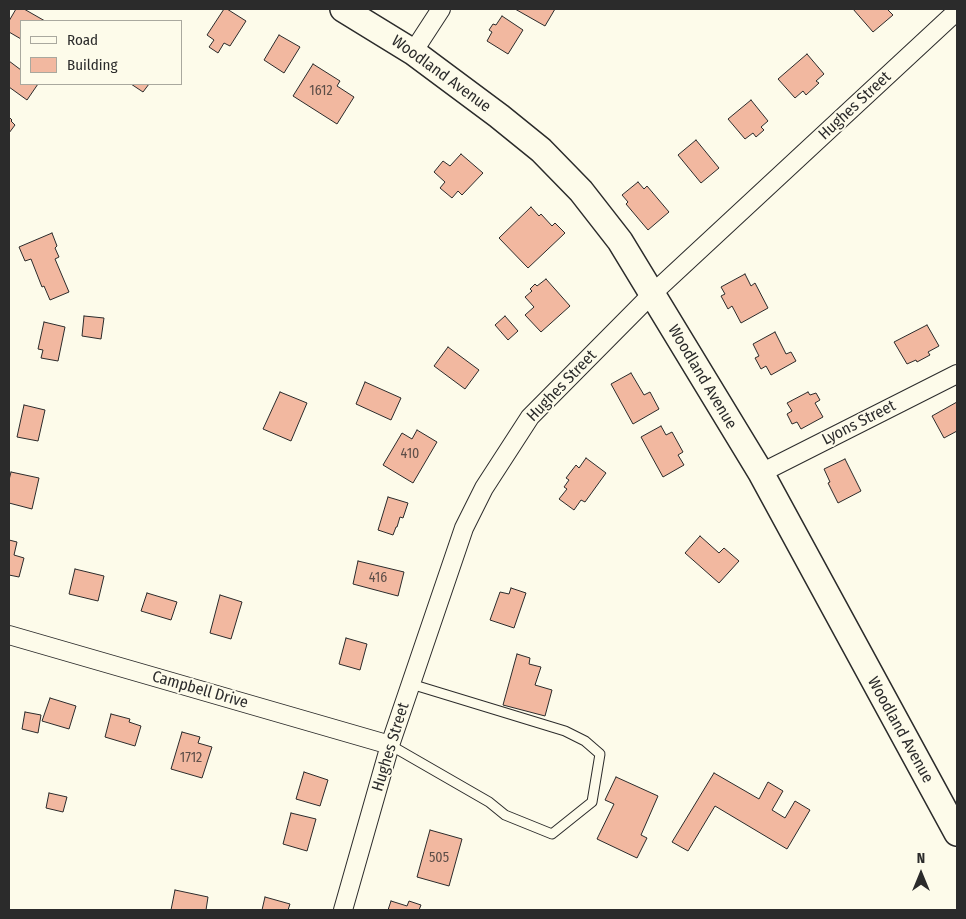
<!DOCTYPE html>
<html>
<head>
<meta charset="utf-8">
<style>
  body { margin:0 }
  #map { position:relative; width:966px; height:919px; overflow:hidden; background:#fdfbea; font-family:"Fira Sans Condensed",sans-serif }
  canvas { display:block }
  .frame { position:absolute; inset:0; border:10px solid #2b2b2b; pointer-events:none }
  .legend { position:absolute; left:20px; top:20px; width:162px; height:65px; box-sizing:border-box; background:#fdfbea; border:1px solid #a9a89e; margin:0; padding:6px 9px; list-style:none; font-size:15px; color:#2b2b2b }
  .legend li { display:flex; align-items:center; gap:10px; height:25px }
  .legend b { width:25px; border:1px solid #a9a89e }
  .north { position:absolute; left:896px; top:849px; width:50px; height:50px; -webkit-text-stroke:4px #fdfbea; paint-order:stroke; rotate:0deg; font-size:14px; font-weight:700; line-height:20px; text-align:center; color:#2b2b2b }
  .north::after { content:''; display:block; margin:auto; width:18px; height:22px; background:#2b2b2b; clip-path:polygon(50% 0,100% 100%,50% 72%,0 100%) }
</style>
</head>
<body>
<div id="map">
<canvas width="966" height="919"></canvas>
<div class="frame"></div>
<ul class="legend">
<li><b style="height:6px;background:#fdfbea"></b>Road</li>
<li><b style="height:14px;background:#f2b8a0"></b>Building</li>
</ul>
<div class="north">N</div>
</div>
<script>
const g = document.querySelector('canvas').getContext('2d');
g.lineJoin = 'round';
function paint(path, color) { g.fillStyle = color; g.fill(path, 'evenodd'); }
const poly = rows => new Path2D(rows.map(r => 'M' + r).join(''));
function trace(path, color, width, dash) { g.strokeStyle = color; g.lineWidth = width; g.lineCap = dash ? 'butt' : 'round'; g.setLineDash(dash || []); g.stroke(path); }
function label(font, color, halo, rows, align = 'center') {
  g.font = font + ' "Fira Sans Condensed",sans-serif'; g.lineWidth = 4; g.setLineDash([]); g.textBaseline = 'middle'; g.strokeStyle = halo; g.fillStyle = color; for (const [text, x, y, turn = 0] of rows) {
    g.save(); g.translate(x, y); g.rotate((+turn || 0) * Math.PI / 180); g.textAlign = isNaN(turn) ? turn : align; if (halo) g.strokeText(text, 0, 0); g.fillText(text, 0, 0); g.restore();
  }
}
const building = poly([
  [16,9,24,9,45,21,21,21,21,39,9,32,9,21,16,9],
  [224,9,227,9,246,21,230,46,224,43,218,53,209,47,214,40,207,35,224,9],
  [515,9,555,9,545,26,515,9],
  [853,9,887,9,893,15,873,32,853,9],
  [502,16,523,30,508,54,487,41,492,32,489,30,493,24,496,25,502,16],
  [279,35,300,47,284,73,264,60,279,35],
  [807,54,824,74,816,81,819,83,806,95,803,91,795,98,778,79,807,54],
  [9,61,21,70,21,84,38,84,27,100,9,87,9,61],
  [313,64,340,81,337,86,354,97,337,124,293,96,313,64],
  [131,84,149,84,143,92,131,84],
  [751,100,768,121,761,127,764,130,756,137,753,133,745,139,728,119,751,100],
  [9,117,12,120,11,121,15,125,9,133,9,117],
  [696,140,719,168,701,183,678,155,696,140],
  [461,154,483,173,462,195,458,191,452,198,440,188,445,182,434,172,443,161,450,166,461,154],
  [638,182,644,189,647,186,669,212,648,230,626,204,628,202,622,195,638,182],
  [531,207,539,216,541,214,552,226,555,223,565,233,528,268,499,238,531,207],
  [52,233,57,246,55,248,59,257,55,259,69,292,50,300,44,286,42,287,31,259,25,261,19,247,52,233],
  [745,274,751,286,755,283,768,308,741,323,732,306,728,309,721,296,725,294,721,287,745,274],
  [546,279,570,306,541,332,525,315,534,307,525,297,532,291,530,289,535,284,537,286,546,279],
  [84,316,104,318,101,339,82,336,84,316],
  [505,316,518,331,508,340,495,325,505,316],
  [44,322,65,327,58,361,41,358,43,350,38,349,44,322],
  [927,325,939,346,928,352,930,355,917,362,916,360,907,364,894,342,927,325],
  [775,332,786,354,791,352,796,361,771,375,766,366,761,369,755,358,759,356,753,344,775,332],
  [448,347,479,370,465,389,434,366,448,347],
  [631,373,644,395,650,392,659,409,633,424,611,384,631,373],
  [365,382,401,398,391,420,356,404,365,382],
  [280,392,307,403,291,441,263,429,280,392],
  [808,392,810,395,816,393,820,400,815,403,823,417,801,429,797,422,792,424,787,414,792,411,787,403,808,392],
  [957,402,957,431,944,438,932,416,957,402],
  [24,405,45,410,38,441,17,437,24,405],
  [661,426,666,435,672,432,683,452,678,455,684,465,663,477,641,437,661,426],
  [417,430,437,442,413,483,383,465,402,433,412,439,417,430],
  [586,458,606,473,585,502,581,500,574,510,559,499,567,489,564,487,569,480,566,478,576,465,579,468,586,458],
  [845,459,861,491,838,503,828,483,830,482,824,469,845,459],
  [11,472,39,478,32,509,9,503,9,480,11,472],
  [388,497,408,503,403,518,400,517,397,527,396,527,393,535,378,530,388,497],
  [700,536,719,553,724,548,739,561,719,583,685,553,700,536],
  [9,540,17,542,14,555,24,558,19,577,9,575,9,540],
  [358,561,404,572,398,596,353,584,358,561],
  [75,569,104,576,98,601,69,594,75,569],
  [511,588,526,593,514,628,490,620,500,592,509,594,511,588],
  [147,593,177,602,171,620,141,611,147,593],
  [220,595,242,602,231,639,210,633,220,595],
  [346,638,367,644,360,670,339,664,346,638],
  [517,654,530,658,529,664,541,667,535,685,552,690,545,716,503,705,517,654],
  [50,698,76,706,69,729,42,721,50,698],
  [25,712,41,715,38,733,22,729,25,712],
  [111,714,130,719,129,722,141,726,135,746,105,737,111,714],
  [182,732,200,737,198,743,212,747,202,778,171,769,182,732],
  [304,772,328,780,320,806,296,799,304,772],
  [714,773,759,799,768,782,783,791,772,810,785,818,795,801,810,810,787,849,715,806,688,851,672,842,714,773],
  [616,777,658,796,641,835,647,838,637,858,597,839,614,804,605,800,616,777],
  [49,793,67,797,63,812,46,808,49,793],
  [291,813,316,819,307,851,283,844,291,813],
  [430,830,462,839,449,886,417,877,430,830],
  [175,890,208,897,206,910,171,910,175,890],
  [265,897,290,904,288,910,262,910,265,897],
  [391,901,407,906,409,901,421,905,419,910,388,910,391,901]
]);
paint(building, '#f2b8a0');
trace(building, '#2b2b2b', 1);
const lane = poly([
  [390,745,489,802,505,815,552,834,592,802,600,754,585,741,565,731,411,684]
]);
const street = poly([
  [413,52,441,9],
  [761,473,957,374],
  [9,635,390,745],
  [343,910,390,745,464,528,484,488,530,417,652,294,957,11]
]);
const secondary = poly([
  [343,9,413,52,499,116,541,150,581,191,620,241,761,473,957,833]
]);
trace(lane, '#2b2b2b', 11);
trace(street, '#2b2b2b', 20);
trace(secondary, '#2b2b2b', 28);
trace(lane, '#fdfbea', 9);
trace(street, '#fdfbea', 18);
trace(secondary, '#fdfbea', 25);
label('14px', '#5d4e48', null, [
  ["1612",321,91],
  ["410",410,454],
  ["416",378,578],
  ["1712",191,758],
  ["505",439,858]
]);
label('16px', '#2b2b2b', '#fdfbea', [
  ["Woodland Avenue",441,74,36],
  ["Hughes Street",855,106,-43],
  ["Woodland Avenue",702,377,59],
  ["Hughes Street",562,386,-46],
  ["Lyons Street",859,423,-27],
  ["Campbell Drive",200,690,16],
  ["Woodland Avenue",900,730,61],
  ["Hughes Street",391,747,-73]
]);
</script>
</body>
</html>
